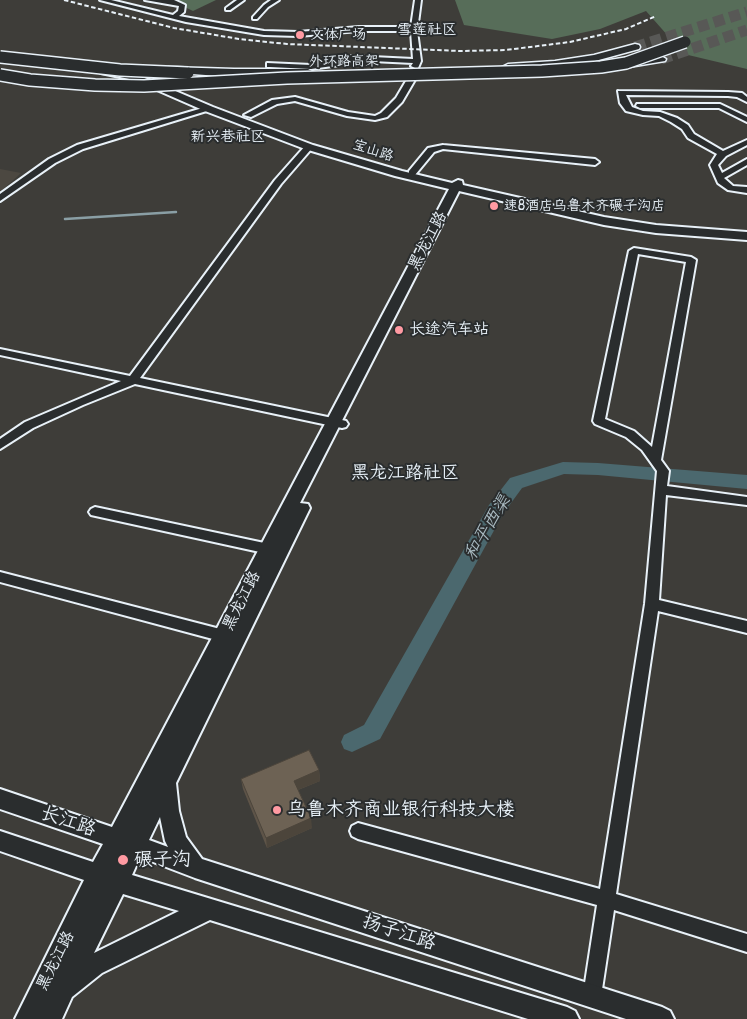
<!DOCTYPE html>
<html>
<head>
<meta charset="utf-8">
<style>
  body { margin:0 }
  canvas { display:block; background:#3e3d39 }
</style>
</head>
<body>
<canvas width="747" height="1019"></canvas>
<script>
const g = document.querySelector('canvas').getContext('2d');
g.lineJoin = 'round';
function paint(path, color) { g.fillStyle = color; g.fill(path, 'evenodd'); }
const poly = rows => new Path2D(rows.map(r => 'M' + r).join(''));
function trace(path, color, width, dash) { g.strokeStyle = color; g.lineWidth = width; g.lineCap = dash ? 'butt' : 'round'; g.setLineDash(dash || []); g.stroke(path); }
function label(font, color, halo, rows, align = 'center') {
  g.font = font + ' Pangolin,"LXGW WenKai TC",sans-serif'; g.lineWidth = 4; g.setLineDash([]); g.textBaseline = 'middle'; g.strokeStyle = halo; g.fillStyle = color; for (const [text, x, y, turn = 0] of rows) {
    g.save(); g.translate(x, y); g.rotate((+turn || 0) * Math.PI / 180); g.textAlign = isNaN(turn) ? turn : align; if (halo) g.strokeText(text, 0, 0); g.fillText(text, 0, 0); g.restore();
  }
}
paint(poly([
  [0,169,21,173,0,192]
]), '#4c4841');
paint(poly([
  [170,0,216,0,193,11],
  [455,0,747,0,747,69,684,54,646,11,600,29,552,39,464,25]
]), '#576d59');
trace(poly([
  [65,219,176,212]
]), '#8a9fa5', 2.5);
paint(poly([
  [563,462,598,463,747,475,747,489,598,475,564,474,522,488,503,514,380,739,352,752,344,749,341,742,344,735,364,725,489,505,510,478,563,462]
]), '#4b686e');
trace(poly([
  [635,47,747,12],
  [661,59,747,30]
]), '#585856', 11, [11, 5.5]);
const minor = poly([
  [100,0,111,0,173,15,178,11,179,6,145,0,174,0,185,5,184,12,179,16,264,31,298,32,359,27,411,27,415,0,421,0,417,31,421,61,418,68,415,68,411,66,413,63,352,60,342,61,344,63,340,65,311,69,270,67,267,67,267,63,311,65,331,62,328,60,332,58,352,56,413,59,411,31,359,31,298,36,264,35,186,22,100,0],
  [237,0,244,0,230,10,226,10,226,8,237,0],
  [271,0,279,0,268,7,257,19,253,19,253,17,264,5,271,0],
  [409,76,416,78,402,102,387,117,375,120,347,116,295,101,277,104,251,117,244,115,272,100,295,97,348,112,375,116,381,113,396,98,409,76],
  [618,91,728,92,742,93,747,97,747,102,737,97,728,96,626,95,632,107,643,111,660,112,677,118,688,125,694,134,723,151,747,140,747,145,726,156,718,165,722,173,747,159,747,165,724,178,733,186,747,187,747,193,728,190,718,183,710,165,717,154,688,138,682,129,671,122,659,116,643,115,626,111,620,103,618,91],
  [637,104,720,104,747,117,747,122,719,108,640,108,636,106,637,104],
  [206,107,213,109,83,149,55,163,0,201,0,194,49,159,77,145,206,107],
  [306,145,313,147,281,184,140,378,342,420,346,421,348,424,346,427,342,428,135,384,83,405,33,428,0,449,0,439,25,422,121,381,0,355,0,349,130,376,275,180,306,145],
  [443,145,595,159,599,162,595,165,443,149,434,152,415,175,409,175,409,171,428,148,443,145],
  [634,248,691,257,696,260,661,460,669,471,667,486,747,497,747,505,666,495,659,600,747,621,747,633,658,611,616,894,747,934,747,952,614,910,601,996,598,1002,592,1005,586,1002,583,996,597,905,358,839,352,836,350,831,352,826,358,823,600,889,645,604,657,471,642,450,626,437,595,424,593,421,629,251,634,248],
  [638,254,686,262,652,447,634,431,605,419,638,254],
  [95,507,269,544,274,546,275,549,274,552,269,554,91,515,89,512,91,509,95,507],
  [0,572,224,630,229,632,231,636,229,640,224,642,0,582,0,572]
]);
const major = poly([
  [104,68,140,76,213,107,313,145,402,171,452,183,458,180,462,181,463,185,604,217,656,225,747,232,747,240,656,233,604,225,459,191,300,503,308,504,310,508,176,783,179,811,186,837,202,859,662,1007,670,1011,674,1019,626,1019,195,878,140,857,132,875,567,1007,575,1011,579,1019,528,1019,210,920,102,973,72,997,62,1019,15,1019,84,880,0,851,0,831,93,862,103,844,0,809,0,789,112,827,449,189,395,176,305,149,205,111,134,80,101,73,99,71,104,68],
  [160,817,165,841,168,847,149,840,160,817],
  [123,894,179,911,94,953,123,894]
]);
const highway = poly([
  [635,44,639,45,640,47,639,49,595,61,555,67,508,70,502,67,508,64,555,61,594,55,635,44],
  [661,56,666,59,665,61,617,69,611,66,617,63,661,56],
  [169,67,234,69,308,69,314,72,308,75,219,76,165,72,163,70,165,68,169,67]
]);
trace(minor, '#e8f1f8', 4);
trace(major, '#e8f1f8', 4);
trace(highway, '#e8f1f8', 3);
paint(minor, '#2a2d2e');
paint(major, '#2a2d2e');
paint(highway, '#2a2d2e');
trace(poly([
  [64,0,174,28,239,39,287,44,460,51,506,50,570,42,626,29,656,16]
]), '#e8f1f8', 2, [4.5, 2.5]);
const highwayBridge = poly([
  [0,57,120,70,188,73],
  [0,75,30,80,95,85,144,86,287,78,542,71,601,67,626,63,685,42]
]);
trace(highwayBridge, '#e8f1f8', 14, []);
trace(highwayBridge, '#2a2d2e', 11);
paint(poly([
  [319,770,320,781,298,790,312,828,267,848,243,789,241,779]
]), '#5e5448');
paint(poly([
  [319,770,320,781,295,791,294,781],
  [311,818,312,828,267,848,266,838]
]), '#4c453b');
const building = poly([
  [309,750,319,770,294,781,311,818,266,838,241,779,309,750]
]);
paint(building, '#6d6254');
trace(building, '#4c453b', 1);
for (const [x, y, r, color] of [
  [300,35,5,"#ff9aa2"],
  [494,206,5,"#ff9aa2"],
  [399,330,5,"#ff9aa2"],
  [277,810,5,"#ff9aa2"],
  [123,860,6,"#ff9aa2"]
]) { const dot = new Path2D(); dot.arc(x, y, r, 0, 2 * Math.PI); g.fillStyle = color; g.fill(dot); trace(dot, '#2a2d2e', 2); }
label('14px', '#e8f1f8', '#2a2d2e', [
  ["文体广场",310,35],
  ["速8酒店乌鲁木齐碾子沟店",504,206]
], 'left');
label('14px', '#e8f1f8', '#2a2d2e', [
  ["外环路高架",344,62,-1],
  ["宝山路",373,151,18]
]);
label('15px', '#e8f1f8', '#2a2d2e', [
  ["雪莲社区",427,30],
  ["新兴巷社区",228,137]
]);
label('16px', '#e8f1f8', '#2a2d2e', [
  ["黑龙江路",428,241,-62],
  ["黑龙江路",242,601,-63],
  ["黑龙江路",56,961,-63]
]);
label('16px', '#e8f1f8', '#2a2d2e', [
  ["长途汽车站",409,330]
], 'left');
label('18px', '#e8f1f8', '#2a2d2e', [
  ["黑龙江路社区",405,473]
]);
label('italic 18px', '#a9bac1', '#2a2d2e', [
  ["和平西渠",488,528,-59]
]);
label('19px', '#e8f1f8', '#2a2d2e', [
  ["乌鲁木齐商业银行科技大楼",287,810],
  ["碾子沟",134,860]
], 'left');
label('19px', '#e8f1f8', '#2a2d2e', [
  ["长江路",68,822,19],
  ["扬子江路",399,933,18]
]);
</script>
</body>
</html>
